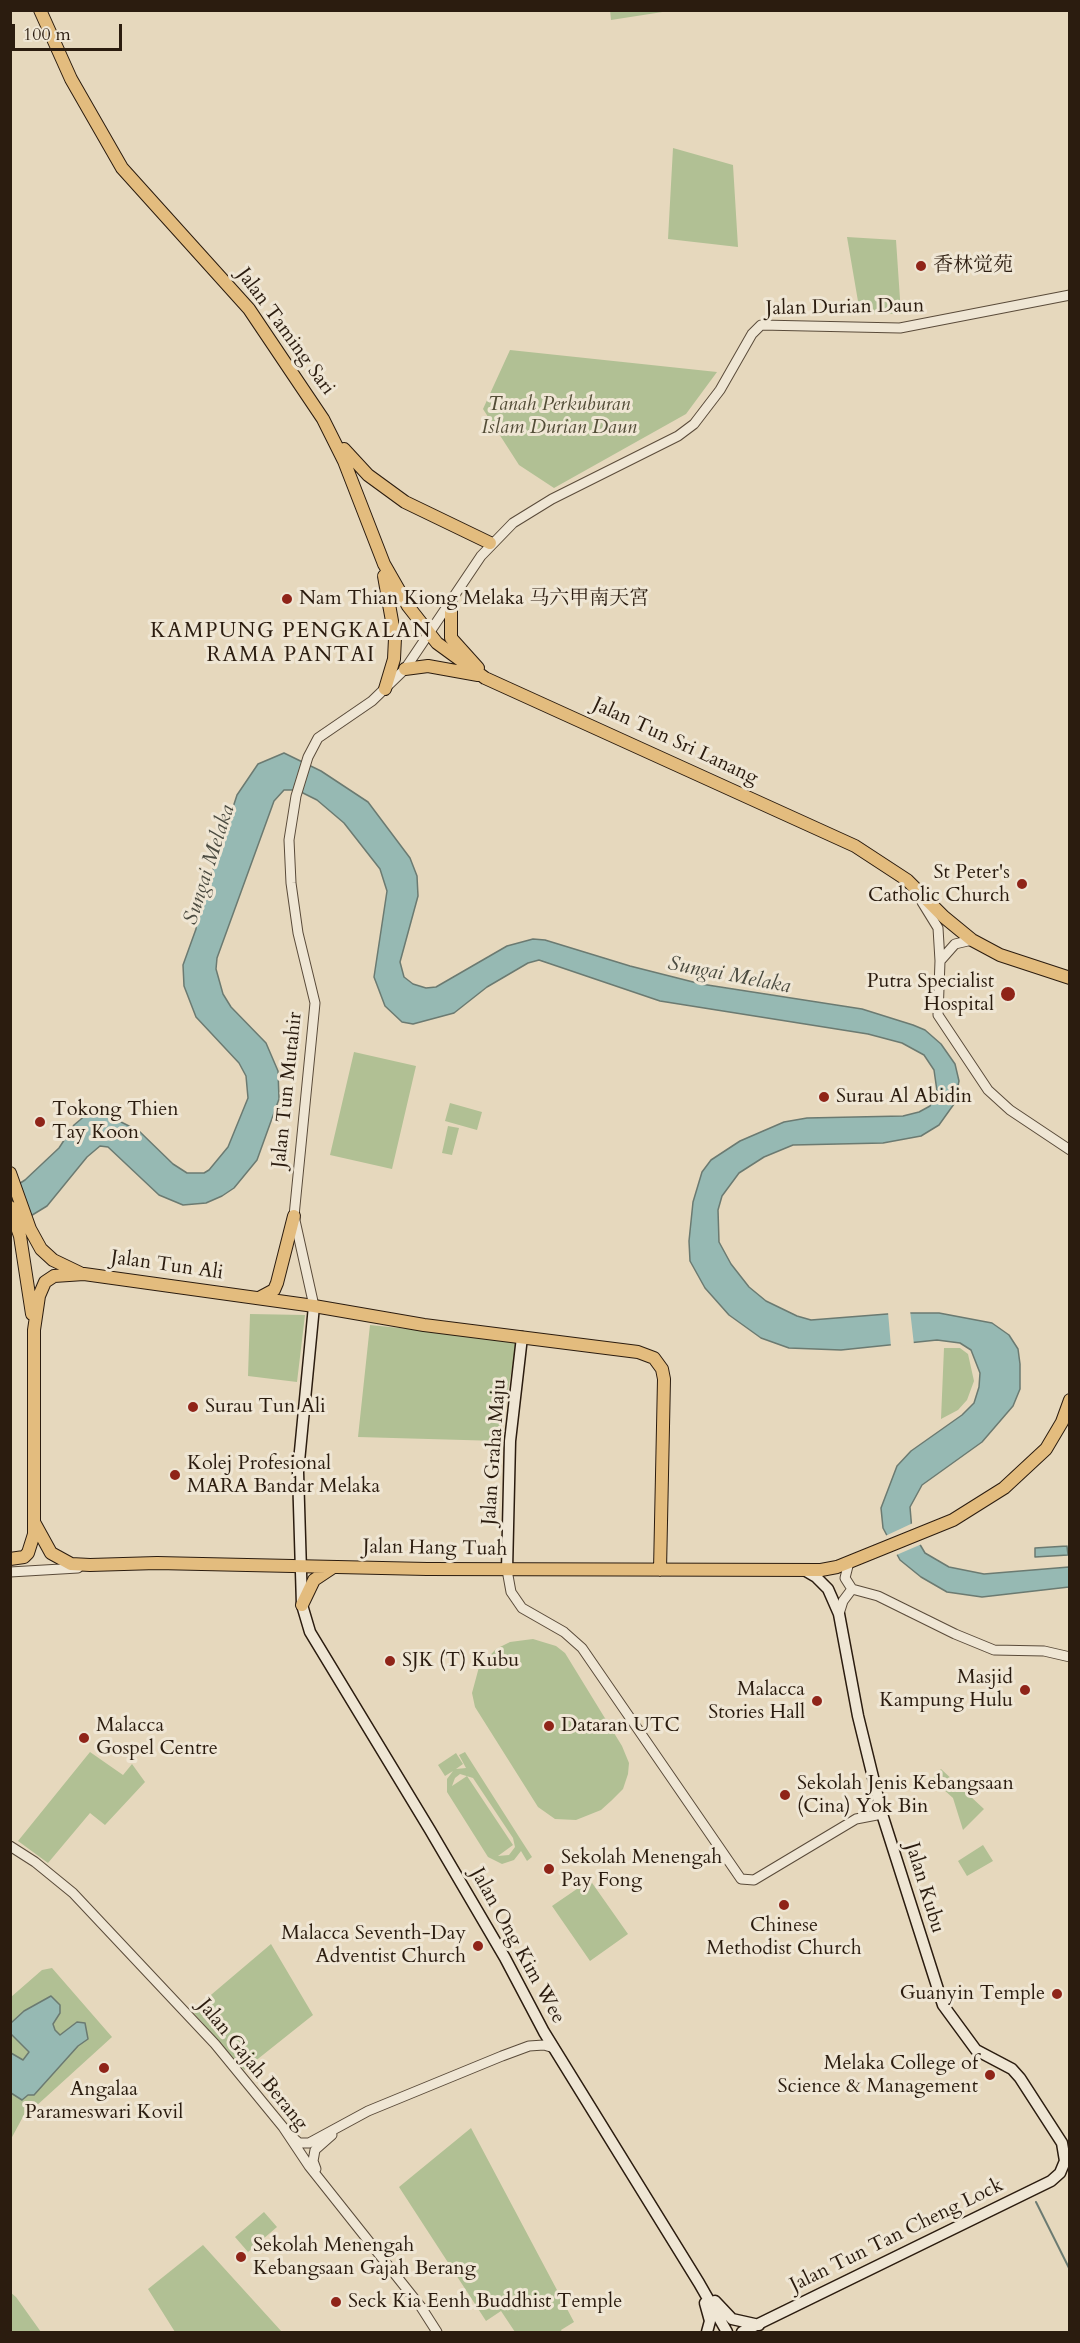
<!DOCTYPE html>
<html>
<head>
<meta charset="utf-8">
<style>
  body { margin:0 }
  #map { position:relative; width:1080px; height:2343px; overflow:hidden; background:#e6d8bd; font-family:Cardo,serif }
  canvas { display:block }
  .frame { position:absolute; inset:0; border:12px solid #2b1c0f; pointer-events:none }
  .scale { position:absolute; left:12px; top:24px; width:110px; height:27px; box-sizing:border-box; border:3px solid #2b1c0f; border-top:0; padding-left:8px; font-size:18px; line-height:21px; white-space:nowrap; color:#2b1c0f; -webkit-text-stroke:4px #efe6d4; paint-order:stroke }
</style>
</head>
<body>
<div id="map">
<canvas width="1080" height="2343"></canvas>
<div class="frame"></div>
<div class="scale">100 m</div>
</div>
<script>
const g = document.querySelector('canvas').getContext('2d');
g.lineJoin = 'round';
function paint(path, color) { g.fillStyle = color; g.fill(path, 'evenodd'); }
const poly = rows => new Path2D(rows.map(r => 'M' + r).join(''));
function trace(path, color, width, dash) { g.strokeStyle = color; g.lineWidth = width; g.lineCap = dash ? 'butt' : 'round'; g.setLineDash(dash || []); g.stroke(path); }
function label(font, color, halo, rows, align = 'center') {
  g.font = font + ' Cardo,"Noto Serif SC",serif'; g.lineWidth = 6; g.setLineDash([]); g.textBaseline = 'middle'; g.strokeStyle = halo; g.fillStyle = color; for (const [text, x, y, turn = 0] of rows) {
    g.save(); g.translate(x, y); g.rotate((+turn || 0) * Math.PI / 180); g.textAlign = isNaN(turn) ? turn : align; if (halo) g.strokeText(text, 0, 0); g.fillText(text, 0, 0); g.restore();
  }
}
paint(poly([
  [610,10,669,10,669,11,611,20],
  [673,148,733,165,738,247,668,239],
  [847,237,896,240,901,314,860,313],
  [510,350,717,372,686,414,554,488,519,465,483,409],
  [354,1052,416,1066,392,1169,330,1155],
  [450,1103,482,1112,477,1130,445,1121],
  [448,1126,459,1128,452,1155,442,1153],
  [250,1314,305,1315,297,1382,248,1376],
  [370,1325,517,1340,499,1441,358,1437],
  [944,1348,960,1348,968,1354,974,1381,967,1400,958,1410,941,1419],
  [533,1639,556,1646,565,1653,622,1746,629,1763,628,1774,623,1789,611,1801,601,1810,576,1820,555,1819,538,1807,475,1707,472,1693,479,1667,496,1649,510,1642],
  [90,1752,123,1775,132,1764,145,1782,105,1825,90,1813,48,1863,18,1841],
  [465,1752,521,1840,532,1857,527,1861,521,1851,514,1860,502,1864,488,1857,447,1792,447,1779,453,1771,445,1776,438,1765,456,1753,463,1764,456,1769,466,1768,459,1755],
  [460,1774,473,1778,513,1838,515,1847,509,1855,498,1856,513,1845,467,1776,452,1786,455,1778],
  [941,1769,984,1809,963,1830,953,1798,932,1779],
  [983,1845,993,1861,967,1876,958,1861],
  [590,1880,628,1934,590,1961,552,1906],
  [271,1944,313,2015,244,2070,192,2011],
  [52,1968,112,2037,35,2107,25,2113,11,2139,11,1997,42,1970],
  [471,2128,574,2322,561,2330,562,2332,515,2332,501,2311,486,2321,399,2187],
  [264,2212,277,2227,248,2252,235,2237],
  [203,2245,282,2332,175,2332,148,2289],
  [10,2292,16,2297,41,2332,11,2332]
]), '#b1c094');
const water = poly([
  [284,753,321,771,368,802,410,858,417,876,418,896,400,962,404,977,413,984,426,988,436,987,507,946,533,939,545,940,630,966,701,984,862,1009,913,1025,925,1030,941,1044,955,1064,959,1081,954,1104,939,1125,921,1136,883,1143,793,1145,764,1157,739,1173,722,1196,718,1210,719,1242,731,1264,749,1287,766,1301,797,1316,811,1320,900,1313,939,1313,992,1323,1009,1335,1018,1349,1020,1364,1020,1389,1013,1406,982,1442,922,1485,910,1507,912,1531,925,1553,949,1567,984,1574,1069,1567,1069,1587,982,1597,947,1592,921,1577,900,1560,883,1528,881,1508,897,1466,911,1451,962,1415,974,1403,979,1387,980,1373,971,1350,960,1343,937,1340,841,1350,789,1348,761,1338,729,1315,705,1288,690,1261,689,1241,693,1202,702,1172,711,1160,740,1141,784,1122,807,1118,903,1116,919,1112,930,1106,937,1091,934,1070,924,1055,902,1043,868,1034,660,1001,539,960,528,963,487,987,454,1013,413,1024,402,1022,385,1006,374,977,387,891,380,869,344,823,317,800,297,790,284,790,274,801,217,958,216,969,223,994,231,1007,266,1043,278,1071,279,1099,257,1160,234,1188,222,1196,206,1203,183,1205,159,1195,108,1147,100,1146,87,1157,47,1206,11,1228,11,1189,25,1180,59,1148,74,1125,87,1114,107,1115,139,1131,173,1164,187,1173,204,1173,209,1170,228,1147,248,1098,246,1076,239,1063,196,1017,184,986,183,965,196,929,197,908,212,872,237,795,258,764,284,753],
  [1067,1546,1068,1555,1035,1557,1035,1548,1067,1546],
  [51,1996,60,2005,60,2013,53,2024,55,2030,60,2035,77,2022,85,2023,88,2039,78,2046,34,2095,28,2095,22,2100,11,2093,11,2053,23,2060,29,2052,11,2034,11,2023,24,2011,51,1996]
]);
paint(water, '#96b9b3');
trace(water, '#6b7a71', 1.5);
paint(poly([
  [910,1310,914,1345,891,1347,888,1312],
  [913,1523,922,1544,894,1556,883,1537]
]), '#e6d8bd');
trace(poly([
  [1036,2202,1070,2270]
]), '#6b7a71', 2);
const tertiary = poly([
  [922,902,938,928,940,961,938,1015,988,1090,1010,1110,1070,1150],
  [940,961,955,944,972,940],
  [314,1306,294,1216,315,1003,298,933,291,883,289,840,296,796,308,757,318,738,372,701,405,669,481,556,513,523,552,499,678,436,694,424,720,390,752,334,761,325,900,328,1070,295],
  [849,1562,845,1578,852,1589,878,1596,955,1634,994,1650,1044,1651,1070,1657],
  [507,1570,511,1592,522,1608,564,1632,582,1648,741,1879,754,1880,856,1819,882,1814],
  [10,1572,78,1568],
  [839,1614,843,1601,852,1589],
  [10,1846,35,1862,73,1893,215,2044,283,2127,309,2166,421,2307,437,2332],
  [292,2137,299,2143,309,2143,368,2111,502,2056,529,2046,544,2045,554,2048],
  [316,2169,313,2161,315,2150,332,2135]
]);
const secondary = poly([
  [314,1306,298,1472,302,1605,310,1632,430,1830,505,1958,544,2032,699,2283,727,2332],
  [507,1570,510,1441,522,1337],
  [715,2301,732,2319,759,2325],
  [705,2303,710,2321,707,2332],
  [742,2332,1051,2181,1060,2173,1065,2161,1062,2143,1020,2078,1012,2069,976,2050,943,2005,882,1814,858,1716,839,1614,828,1589,816,1577,804,1570]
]);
const primary = poly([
  [40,10,71,79,122,168,249,309,323,419,344,461,384,564,408,606,437,643,485,678,855,846,907,880,944,917,972,940,1000,955,1070,978],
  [344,449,368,475,405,502,490,543],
  [384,576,395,638,394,659,385,689],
  [451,602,451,638,478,668],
  [405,669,428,666,478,675],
  [10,1173,30,1229,41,1249,53,1260,80,1273],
  [10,1207,20,1236,32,1314],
  [259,1298,274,1290,277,1283,294,1216],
  [35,1524,51,1553,71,1564,90,1565,157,1563,427,1569,821,1570,837,1567,953,1520,1004,1488,1046,1449,1062,1422,1070,1400],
  [10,1559,24,1557,28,1553,34,1534,34,1330,39,1296,45,1282,54,1276,84,1274,314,1306,424,1325,638,1352,654,1358,662,1369,664,1379,660,1570],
  [302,1605,314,1580,332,1568]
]);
trace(tertiary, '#5a4b3a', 11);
trace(secondary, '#2b1c0f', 13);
trace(primary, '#2b1c0f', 14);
trace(tertiary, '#efe6d4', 9);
trace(secondary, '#efe6d4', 10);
trace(primary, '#e3bc7e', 12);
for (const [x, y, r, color] of [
  [921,266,6,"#8f2418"],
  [287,599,6,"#8f2418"],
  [1022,884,6,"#8f2418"],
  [1008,994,8,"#8f2418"],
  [824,1097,6,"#8f2418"],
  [40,1122,6,"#8f2418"],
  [193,1407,6,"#8f2418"],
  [175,1475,6,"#8f2418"],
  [390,1661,6,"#8f2418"],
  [1025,1690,6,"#8f2418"],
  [817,1701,6,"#8f2418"],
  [549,1726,6,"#8f2418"],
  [84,1738,6,"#8f2418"],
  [785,1795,6,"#8f2418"],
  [549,1869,6,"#8f2418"],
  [784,1905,6,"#8f2418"],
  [478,1946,6,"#8f2418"],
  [1057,1994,6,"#8f2418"],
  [104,2068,6,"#8f2418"],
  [990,2075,6,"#8f2418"],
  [241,2257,6,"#8f2418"],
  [336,2302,6,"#8f2418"]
]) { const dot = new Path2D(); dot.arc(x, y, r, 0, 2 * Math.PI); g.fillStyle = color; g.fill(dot); trace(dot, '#efe6d4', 2); }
label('20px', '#2b1c0f', '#efe6d4', [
  ["香林觉苑",933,266],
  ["Nam Thian Kiong Melaka 马六甲南天宮",299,599],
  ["St Peter's",1010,873,"right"],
  ["Catholic Church",1010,896,"right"],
  ["Putra Specialist",994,982,"right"],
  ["Hospital",994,1005,"right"],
  ["Surau Al Abidin",836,1097],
  ["Tokong Thien",52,1110],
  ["Tay Koon",52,1133],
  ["Surau Tun Ali",205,1407],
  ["Kolej Profesional",187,1464],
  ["MARA Bandar Melaka",187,1487],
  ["SJK (T) Kubu",402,1661],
  ["Masjid",1013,1678,"right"],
  ["Kampung Hulu",1013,1701,"right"],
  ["Malacca",805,1690,"right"],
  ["Stories Hall",805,1713,"right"],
  ["Malacca",96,1726],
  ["Gospel Centre",96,1749],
  ["Dataran UTC",561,1726],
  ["Sekolah Jenis Kebangsaan",797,1784],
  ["(Cina) Yok Bin",797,1807],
  ["Sekolah Menengah",561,1858],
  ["Pay Fong",561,1881],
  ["Chinese",784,1926,"center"],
  ["Methodist Church",784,1949,"center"],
  ["Malacca Seventh-Day",466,1934,"right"],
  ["Adventist Church",466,1957,"right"],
  ["Guanyin Temple",1045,1994,"right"],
  ["Melaka College of",978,2064,"right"],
  ["Science & Management",978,2087,"right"],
  ["Angalaa",104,2090,"center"],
  ["Parameswari Kovil",104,2113,"center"],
  ["Sekolah Menengah",253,2246],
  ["Kebangsaan Gajah Berang",253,2269],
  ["Seck Kia Eenh Buddhist Temple",348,2302]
], 'left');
label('20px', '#2b1c0f', '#efe6d4', [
  ["Jalan Durian Daun",845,308,-1],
  ["Jalan Taming Sari",285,332,54],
  ["Jalan Tun Sri Lanang",675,742,25],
  ["Jalan Tun Mutahir",288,1090,-84],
  ["Jalan Tun Ali",167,1266,8],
  ["Jalan Graha Maju",495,1452,-86],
  ["Jalan Hang Tuah",435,1549,1],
  ["Jalan Kubu",924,1888,73],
  ["Jalan Ong Kim Wee",517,1946,61],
  ["Jalan Gajah Berang",252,2065,51],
  ["Jalan Tun Tan Cheng Lock",897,2236,-26]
]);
label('italic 20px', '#534d37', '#efe6d4', [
  ["Tanah Perkuburan",559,405],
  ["Islam Durian Daun",559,428]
]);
g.letterSpacing = '1.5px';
label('21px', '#2b1c0f', '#efe6d4', [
  ["KAMPUNG PENGKALAN",291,632],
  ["RAMA PANTAI",291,656]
]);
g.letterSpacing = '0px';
label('italic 21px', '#4b4b40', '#efe6d4', [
  ["Sungai Melaka",210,865,-72],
  ["Sungai Melaka",729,976,11]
]);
</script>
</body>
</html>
